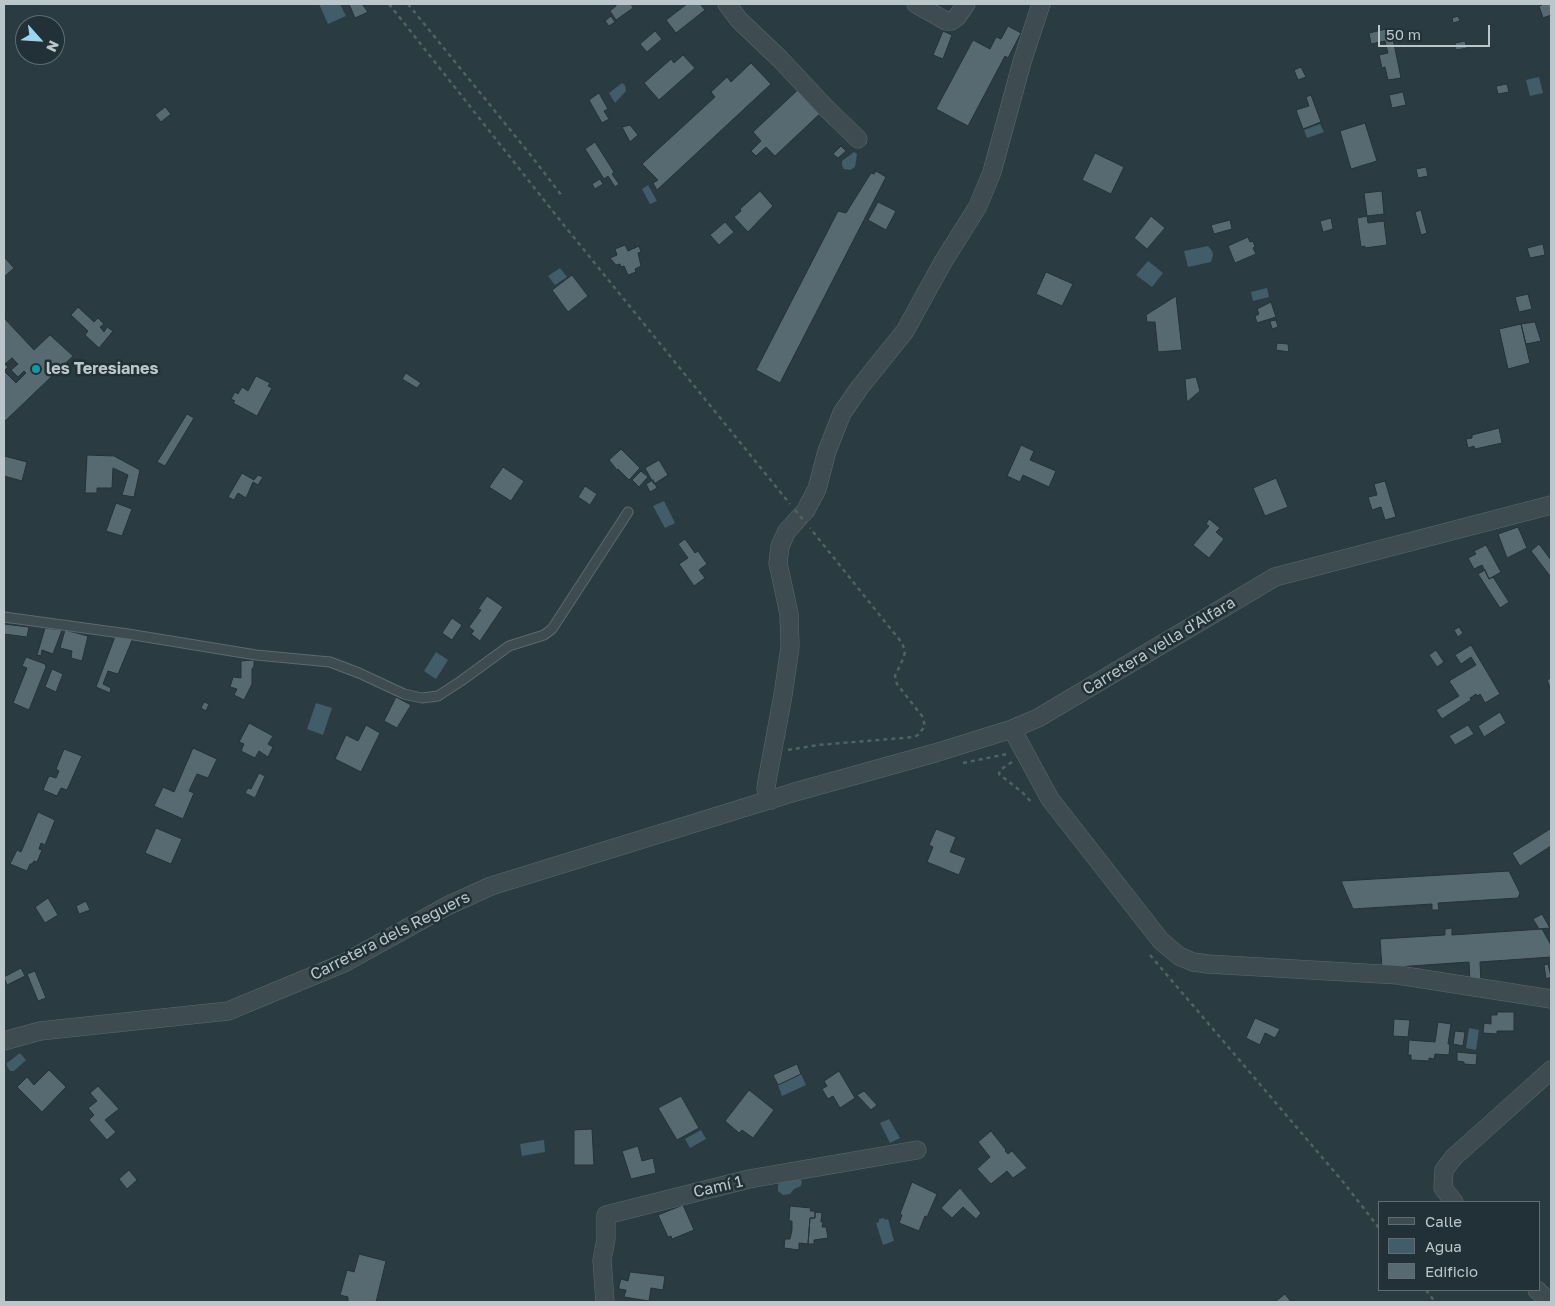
<!DOCTYPE html>
<html>
<head>
<meta charset="utf-8">
<style>
  body { margin:0 }
  #map { position:relative; width:1555px; height:1306px; overflow:hidden; background:#2a3b42; font-family:"Golos Text",sans-serif }
  canvas { display:block }
  .frame { position:absolute; inset:0; border:5px solid #bbc6cb; pointer-events:none }
  .legend { position:absolute; left:1378px; top:1201px; width:162px; height:90px; box-sizing:border-box; background:#223137; border:1px solid #5f6d72; margin:0; padding:6px 9px; list-style:none; font-size:15px; color:#bbc6cb }
  .legend li { display:flex; align-items:center; gap:10px; height:25px }
  .legend b { width:25px; border:1px solid #5f6d72 }
  .north { position:absolute; left:15px; top:15px; width:50px; height:50px; box-sizing:border-box; background:#223137; border:1px solid #5f6d72; border-radius:50%; rotate:116deg; font-size:14px; font-weight:700; line-height:20px; text-align:center; color:#bbc6cb }
  .north::after { content:''; display:block; margin:auto; width:18px; height:22px; background:#9bd5f0; clip-path:polygon(50% 0,100% 100%,50% 72%,0 100%) }
  .scale { position:absolute; left:1378px; top:25px; width:112px; height:22px; box-sizing:border-box; border:2px solid #bbc6cb; border-top:0; padding-left:6px; font-size:15px; line-height:18px; white-space:nowrap; color:#bbc6cb; -webkit-text-stroke:4px #223137; paint-order:stroke }
</style>
</head>
<body>
<div id="map">
<canvas width="1555" height="1306"></canvas>
<div class="frame"></div>
<ul class="legend">
<li><b style="height:6px;background:#3e4c52"></b>Calle</li>
<li><b style="height:14px;background:#415d69"></b>Agua</li>
<li><b style="height:14px;background:#586a71"></b>Edificio</li>
</ul>
<div class="north">N</div>
<div class="scale">50 m</div>
</div>
<script>
const g = document.querySelector('canvas').getContext('2d');
g.lineJoin = 'round';
function paint(path, color) { g.fillStyle = color; g.fill(path, 'evenodd'); }
const poly = rows => new Path2D(rows.map(r => 'M' + r).join(''));
function trace(path, color, width, dash) { g.strokeStyle = color; g.lineWidth = width; g.lineCap = dash ? 'butt' : 'round'; g.setLineDash(dash || []); g.stroke(path); }
function label(font, color, halo, rows, align = 'center') {
  g.font = font + ' "Golos Text",sans-serif'; g.lineWidth = 5; g.setLineDash([]); g.textBaseline = 'middle'; g.strokeStyle = halo; g.fillStyle = color; for (const [text, x, y, turn = 0] of rows) {
    g.save(); g.translate(x, y); g.rotate((+turn || 0) * Math.PI / 180); g.textAlign = isNaN(turn) ? turn : align; if (halo) g.strokeText(text, 0, 0); g.fillText(text, 0, 0); g.restore();
  }
}
paint(poly([
  [319,4,340,4,346,16,328,24],
  [1539,77,1543,93,1530,96,1526,80],
  [622,83,625,85,626,91,615,103,609,93],
  [1320,124,1324,132,1307,138,1304,130],
  [854,152,857,154,855,167,850,170,844,169,842,165,842,161],
  [648,185,657,201,650,204,642,189],
  [1208,246,1212,251,1213,255,1211,262,1188,267,1184,251],
  [1148,261,1163,273,1152,287,1136,275],
  [560,268,567,277,555,285,548,276],
  [1267,288,1269,297,1253,301,1251,292],
  [664,501,675,523,665,528,653,506],
  [436,652,448,660,436,679,424,671],
  [316,703,332,708,323,735,307,729],
  [1469,1028,1479,1030,1476,1050,1466,1048],
  [20,1053,26,1060,14,1071,10,1071,7,1066,7,1063],
  [801,1074,806,1085,782,1096,778,1085],
  [889,1119,900,1138,890,1143,880,1123],
  [701,1130,706,1139,690,1148,685,1139],
  [544,1140,545,1152,522,1156,520,1144],
  [798,1179,802,1181,801,1186,794,1189,790,1194,783,1195,778,1191,778,1185,780,1182],
  [884,1218,885,1220,888,1219,894,1241,883,1245,876,1223,879,1222,879,1219]
]), '#415d69');
const building = poly([
  [349,4,362,4,368,12,355,18,349,4],
  [616,4,631,4,633,8,616,20,610,11,616,6,616,4],
  [687,4,700,4,705,10,676,33,666,20,687,4],
  [1541,4,1551,4,1551,15,1543,18,1539,6,1542,5,1541,4],
  [611,16,615,22,609,26,605,21,611,16],
  [1458,16,1460,21,1453,23,1452,18,1458,16],
  [1008,26,1021,33,1008,58,1005,56,968,126,936,109,973,40,990,49,996,37,1001,39,1008,26],
  [1386,29,1389,40,1393,39,1401,78,1388,80,1385,67,1382,68,1379,55,1388,53,1385,41,1371,44,1369,33,1386,29],
  [655,31,662,39,647,52,640,44,655,31],
  [943,31,952,35,943,59,933,55,943,31],
  [1465,41,1467,48,1456,50,1455,43,1465,41],
  [683,55,695,68,659,100,644,83,671,59,674,63,683,55],
  [751,63,771,84,657,190,653,183,658,180,642,164,715,97,711,92,727,77,731,82,751,63],
  [1301,67,1306,77,1298,80,1294,70,1301,67],
  [1507,84,1509,92,1498,94,1496,86,1507,84],
  [802,86,825,109,775,156,766,147,756,156,751,151,761,141,753,132,802,86],
  [1403,92,1406,105,1392,108,1389,95,1403,92],
  [599,93,608,109,604,111,609,119,602,123,589,100,599,93],
  [1311,95,1321,122,1303,129,1296,110,1309,106,1306,97,1311,95],
  [165,107,171,114,161,122,155,115,165,107],
  [1365,123,1377,161,1351,169,1340,131,1365,123],
  [630,125,638,135,630,142,622,127,630,125],
  [595,142,614,172,612,174,619,184,615,187,608,176,604,179,585,149,595,142],
  [841,146,846,151,838,158,833,154,841,146],
  [1095,153,1124,167,1111,194,1082,180,1095,153],
  [1426,167,1428,176,1418,178,1416,169,1426,167],
  [876,171,886,177,780,383,756,370,838,211,846,213,871,173,874,174,876,171],
  [600,179,603,184,595,189,592,184,600,179],
  [760,191,773,206,748,232,734,217,741,211,740,209,760,191],
  [1382,191,1384,214,1367,216,1364,193,1382,191],
  [878,202,896,211,886,230,868,220,878,202],
  [1421,210,1427,233,1421,235,1415,212,1421,210],
  [1151,216,1165,228,1147,249,1134,238,1151,216],
  [1367,216,1368,223,1384,221,1387,245,1365,248,1365,246,1361,247,1357,218,1367,216],
  [1331,218,1333,229,1323,232,1320,221,1331,218],
  [1230,220,1232,229,1214,234,1211,225,1230,220],
  [725,222,734,232,719,245,710,235,725,222],
  [1248,237,1250,242,1253,241,1255,247,1253,248,1256,254,1235,263,1228,246,1248,237],
  [1543,244,1545,255,1530,258,1527,248,1543,244],
  [625,245,628,251,639,246,641,252,638,253,641,266,635,269,636,272,628,275,624,266,621,267,620,264,616,265,610,258,617,255,615,249,625,245],
  [4,257,14,268,4,277,4,257],
  [1046,272,1073,284,1062,306,1036,294,1046,272],
  [572,275,588,296,568,312,552,290,572,275],
  [1528,294,1532,309,1519,312,1515,297,1528,294],
  [1176,296,1182,350,1158,352,1155,322,1147,322,1146,315,1176,296],
  [1271,302,1276,317,1257,323,1255,316,1259,314,1257,309,1271,302],
  [78,307,94,322,98,318,104,324,100,327,104,332,107,327,113,331,99,348,85,335,88,331,71,315,78,307],
  [4,318,34,350,50,335,73,356,4,422,4,318],
  [12,358,18,364,11,370,18,377,24,371,26,373,16,383,4,371,8,367,5,364,12,358],
  [1276,320,1278,327,1272,329,1270,321,1276,320],
  [1535,322,1541,341,1526,344,1521,324,1535,322],
  [1521,324,1530,363,1508,369,1499,329,1521,324],
  [1277,343,1288,344,1289,352,1276,350,1277,343],
  [406,373,421,383,417,388,402,379,406,373],
  [256,376,270,383,268,386,272,388,257,416,233,403,235,401,231,399,235,392,238,394,242,387,248,391,256,376],
  [1196,377,1200,391,1187,402,1185,379,1196,377],
  [187,414,194,418,165,466,157,462,187,414],
  [1499,428,1502,443,1475,449,1474,446,1468,448,1466,439,1472,438,1472,435,1499,428],
  [1021,445,1034,451,1030,460,1056,471,1049,487,1023,475,1020,482,1007,476,1021,445],
  [621,449,640,468,629,480,618,469,617,470,609,460,621,449],
  [87,455,114,456,140,470,134,497,122,495,128,475,113,468,112,488,97,488,97,493,85,493,87,455],
  [4,456,27,462,22,481,4,476,4,456],
  [659,460,668,475,654,484,645,468,659,460],
  [503,467,524,481,511,501,489,487,503,467],
  [641,471,648,477,639,487,632,480,641,471],
  [242,473,254,480,258,475,263,477,258,485,253,482,246,498,238,493,234,500,228,497,242,473],
  [1276,478,1288,507,1265,516,1253,488,1276,478],
  [653,480,657,488,650,492,646,484,653,480],
  [1385,481,1396,517,1385,520,1381,507,1372,510,1368,497,1377,495,1374,484,1385,481],
  [585,486,597,494,590,505,578,497,585,486],
  [116,503,132,509,122,536,106,531,116,503],
  [1209,519,1220,528,1216,532,1224,539,1209,558,1193,545,1209,526,1206,524,1209,519],
  [1518,527,1527,548,1507,558,1498,534,1518,527],
  [685,539,695,553,698,551,707,564,699,570,705,578,694,586,679,564,688,558,678,544,685,539],
  [1539,544,1551,560,1551,575,1550,576,1531,551,1539,544],
  [1486,545,1501,572,1489,579,1482,565,1474,569,1468,558,1476,554,1474,551,1486,545],
  [1485,570,1489,579,1493,577,1509,602,1500,608,1478,574,1485,570],
  [487,596,503,607,480,641,471,634,474,631,469,627,481,610,478,609,487,596],
  [452,618,462,625,452,640,442,633,452,618],
  [4,624,29,627,27,637,4,634,4,624],
  [1459,627,1463,633,1458,637,1454,630,1459,627],
  [45,628,62,630,53,654,42,650,41,656,37,655,45,628],
  [65,630,88,636,82,661,71,658,72,651,60,648,65,630],
  [116,634,133,638,118,674,108,671,103,684,111,688,110,693,96,687,116,634],
  [1471,645,1500,694,1485,703,1480,694,1478,696,1476,694,1470,698,1471,700,1442,719,1436,710,1459,696,1449,681,1476,665,1471,657,1461,664,1455,655,1471,645],
  [1436,650,1444,662,1437,667,1429,655,1436,650],
  [26,657,45,664,46,667,29,710,13,703,27,668,22,666,26,657],
  [254,660,254,666,252,669,252,684,244,700,234,695,237,689,230,687,233,677,241,678,241,661,254,660],
  [52,669,63,674,56,692,45,687,52,669],
  [1551,678,1551,690,1547,680,1551,678],
  [396,697,411,705,397,728,384,721,396,697],
  [204,702,209,704,206,711,201,708,204,702],
  [1500,712,1506,723,1484,737,1478,726,1500,712],
  [249,723,273,736,268,744,273,747,268,757,259,751,255,758,241,751,244,744,239,742,249,723],
  [366,725,380,733,361,772,335,759,346,735,358,741,366,725],
  [1468,725,1474,734,1455,745,1449,736,1468,725],
  [193,748,217,759,208,778,197,774,189,791,194,793,183,819,154,806,163,787,174,792,193,748],
  [64,749,82,756,67,790,61,788,57,796,43,790,49,776,56,778,59,771,56,769,64,749],
  [259,773,265,776,255,798,245,793,248,788,251,789,259,773],
  [38,812,55,820,45,845,41,843,39,849,42,850,37,862,34,861,32,864,30,864,27,871,10,864,17,850,21,852,38,812],
  [156,828,182,839,171,864,145,853,156,828],
  [936,829,956,837,950,852,966,858,959,875,927,862,933,847,929,845,936,829],
  [1550,829,1551,831,1551,846,1520,866,1512,853,1550,829],
  [1509,871,1520,893,1518,898,1438,903,1439,910,1432,910,1432,904,1353,909,1341,881,1509,871],
  [48,898,58,915,45,923,35,907,48,898],
  [86,901,90,910,79,914,76,906,86,901],
  [1542,914,1550,928,1539,929,1533,919,1542,914],
  [1452,928,1452,935,1542,929,1551,945,1551,957,1480,962,1481,982,1470,982,1469,962,1382,968,1380,939,1445,935,1445,929,1452,928],
  [1548,964,1551,977,1546,979,1544,965,1548,964],
  [21,968,25,976,7,985,4,977,21,968],
  [35,971,46,998,38,1001,27,974,35,971],
  [1497,1012,1514,1012,1514,1031,1497,1031,1497,1034,1483,1033,1484,1023,1491,1024,1491,1015,1497,1015,1497,1012],
  [1255,1018,1280,1029,1275,1038,1265,1033,1260,1045,1246,1038,1255,1018],
  [1394,1019,1410,1020,1408,1037,1393,1036,1394,1019],
  [1438,1022,1451,1024,1448,1044,1450,1044,1449,1055,1435,1054,1434,1059,1429,1058,1429,1061,1411,1060,1411,1055,1408,1055,1409,1040,1435,1042,1438,1022],
  [1455,1031,1465,1032,1463,1046,1453,1044,1455,1031],
  [1457,1052,1477,1054,1476,1065,1464,1064,1464,1062,1457,1061,1457,1052],
  [797,1064,801,1074,778,1085,773,1075,797,1064],
  [49,1070,66,1087,42,1112,17,1087,27,1077,34,1085,49,1070],
  [839,1071,855,1098,840,1108,833,1096,828,1099,822,1089,827,1086,824,1081,839,1071],
  [98,1086,119,1109,105,1120,116,1132,107,1140,89,1120,94,1115,88,1108,97,1101,90,1093,98,1086],
  [749,1090,774,1110,753,1138,742,1130,739,1133,725,1121,749,1090],
  [864,1091,877,1105,871,1110,857,1095,864,1091],
  [681,1096,699,1128,677,1140,658,1108,681,1096],
  [592,1129,594,1165,574,1165,574,1130,592,1129],
  [991,1131,1006,1150,1005,1151,1008,1154,1012,1151,1027,1168,1013,1178,1007,1171,991,1184,977,1169,990,1157,978,1142,991,1131],
  [638,1146,642,1161,653,1158,656,1173,631,1179,622,1151,638,1146],
  [129,1170,137,1180,127,1189,119,1179,129,1170],
  [912,1182,937,1194,927,1217,925,1216,919,1231,899,1223,902,1215,900,1214,912,1182],
  [960,1188,981,1213,976,1219,963,1207,952,1218,941,1208,960,1188],
  [683,1205,694,1230,672,1239,671,1236,668,1237,658,1215,683,1205],
  [790,1206,811,1208,810,1211,815,1211,815,1218,810,1218,808,1244,799,1243,799,1250,784,1248,785,1239,790,1239,792,1230,792,1221,789,1221,790,1206],
  [815,1212,822,1213,821,1222,823,1222,822,1227,826,1227,828,1238,814,1240,814,1244,808,1244,810,1218,815,1218,815,1212],
  [359,1254,386,1261,376,1302,348,1302,348,1297,340,1295,347,1270,354,1272,359,1254],
  [630,1272,665,1276,663,1290,651,1288,649,1301,624,1297,626,1290,619,1289,619,1286,621,1279,628,1281,630,1272],
  [1285,1294,1291,1302,1275,1302,1285,1294]
]);
paint(building, '#586a71');
trace(building, '#243339', 1);
const service = poly([
  [4,617,128,634,256,655,330,662,359,673,404,694,422,698,438,696,461,681,509,646,544,635,552,629,628,512]
]);
const minor = poly([
  [727,4,739,20,780,59,825,107,858,139],
  [916,4,946,21,951,21,957,17,966,4],
  [1012,729,1050,799,1161,941,1179,956,1193,962,1208,964,1398,975,1551,999],
  [771,800,766,789,767,781,783,695,790,647,789,614,778,563,780,546,787,531,806,510,817,489,827,451,842,413,860,387,905,331,943,262,978,206,992,172,1022,62,1041,4],
  [4,1041,40,1031,228,1011,344,963,447,906,491,886,795,792,935,753,1012,729,1038,718,1275,577,1551,505],
  [1454,1202,1443,1188,1444,1170,1454,1157,1551,1070],
  [1537,1290,1549,1302],
  [605,1302,602,1260,606,1239,606,1215,749,1179,917,1150]
]);
trace(service, '#5c696f', 11);
trace(minor, '#5c696f', 19);
trace(poly([
  [389,4,563,224,790,504],
  [408,4,529,153,562,196],
  [788,750,818,745,914,737,918,735,925,726,922,716,897,684,895,676,903,659,905,652,902,643,810,528],
  [1012,762,1000,770,999,774,1023,793,1033,804],
  [963,763,1007,754],
  [1150,955,1344,1183,1379,1228],
  [1426,1290,1435,1302]
]), '#4e645f', 2.5, [4, 4]);
trace(service, '#3e4c52', 9);
trace(minor, '#3e4c52', 18);
trace(poly([
  [795,510,806,523]
]), '#4e645f', 2.5, [4, 4]);
for (const [x, y, r, color] of [
  [36,369,5,"#0f9aa8"]
]) { const dot = new Path2D(); dot.arc(x, y, r, 0, 2 * Math.PI); g.fillStyle = color; g.fill(dot); trace(dot, '#223137', 2); }
label('bold 16px', '#bbc6cb', '#223137', [
  ["les Teresianes",46,369]
], 'left');
label('16px', '#bbc6cb', '#223137', [
  ["Carretera vella d'Alfara",1159,646,-31],
  ["Carretera dels Reguers",390,936,-27],
  ["Camí 1",718,1187,-13]
]);
</script>
</body>
</html>
